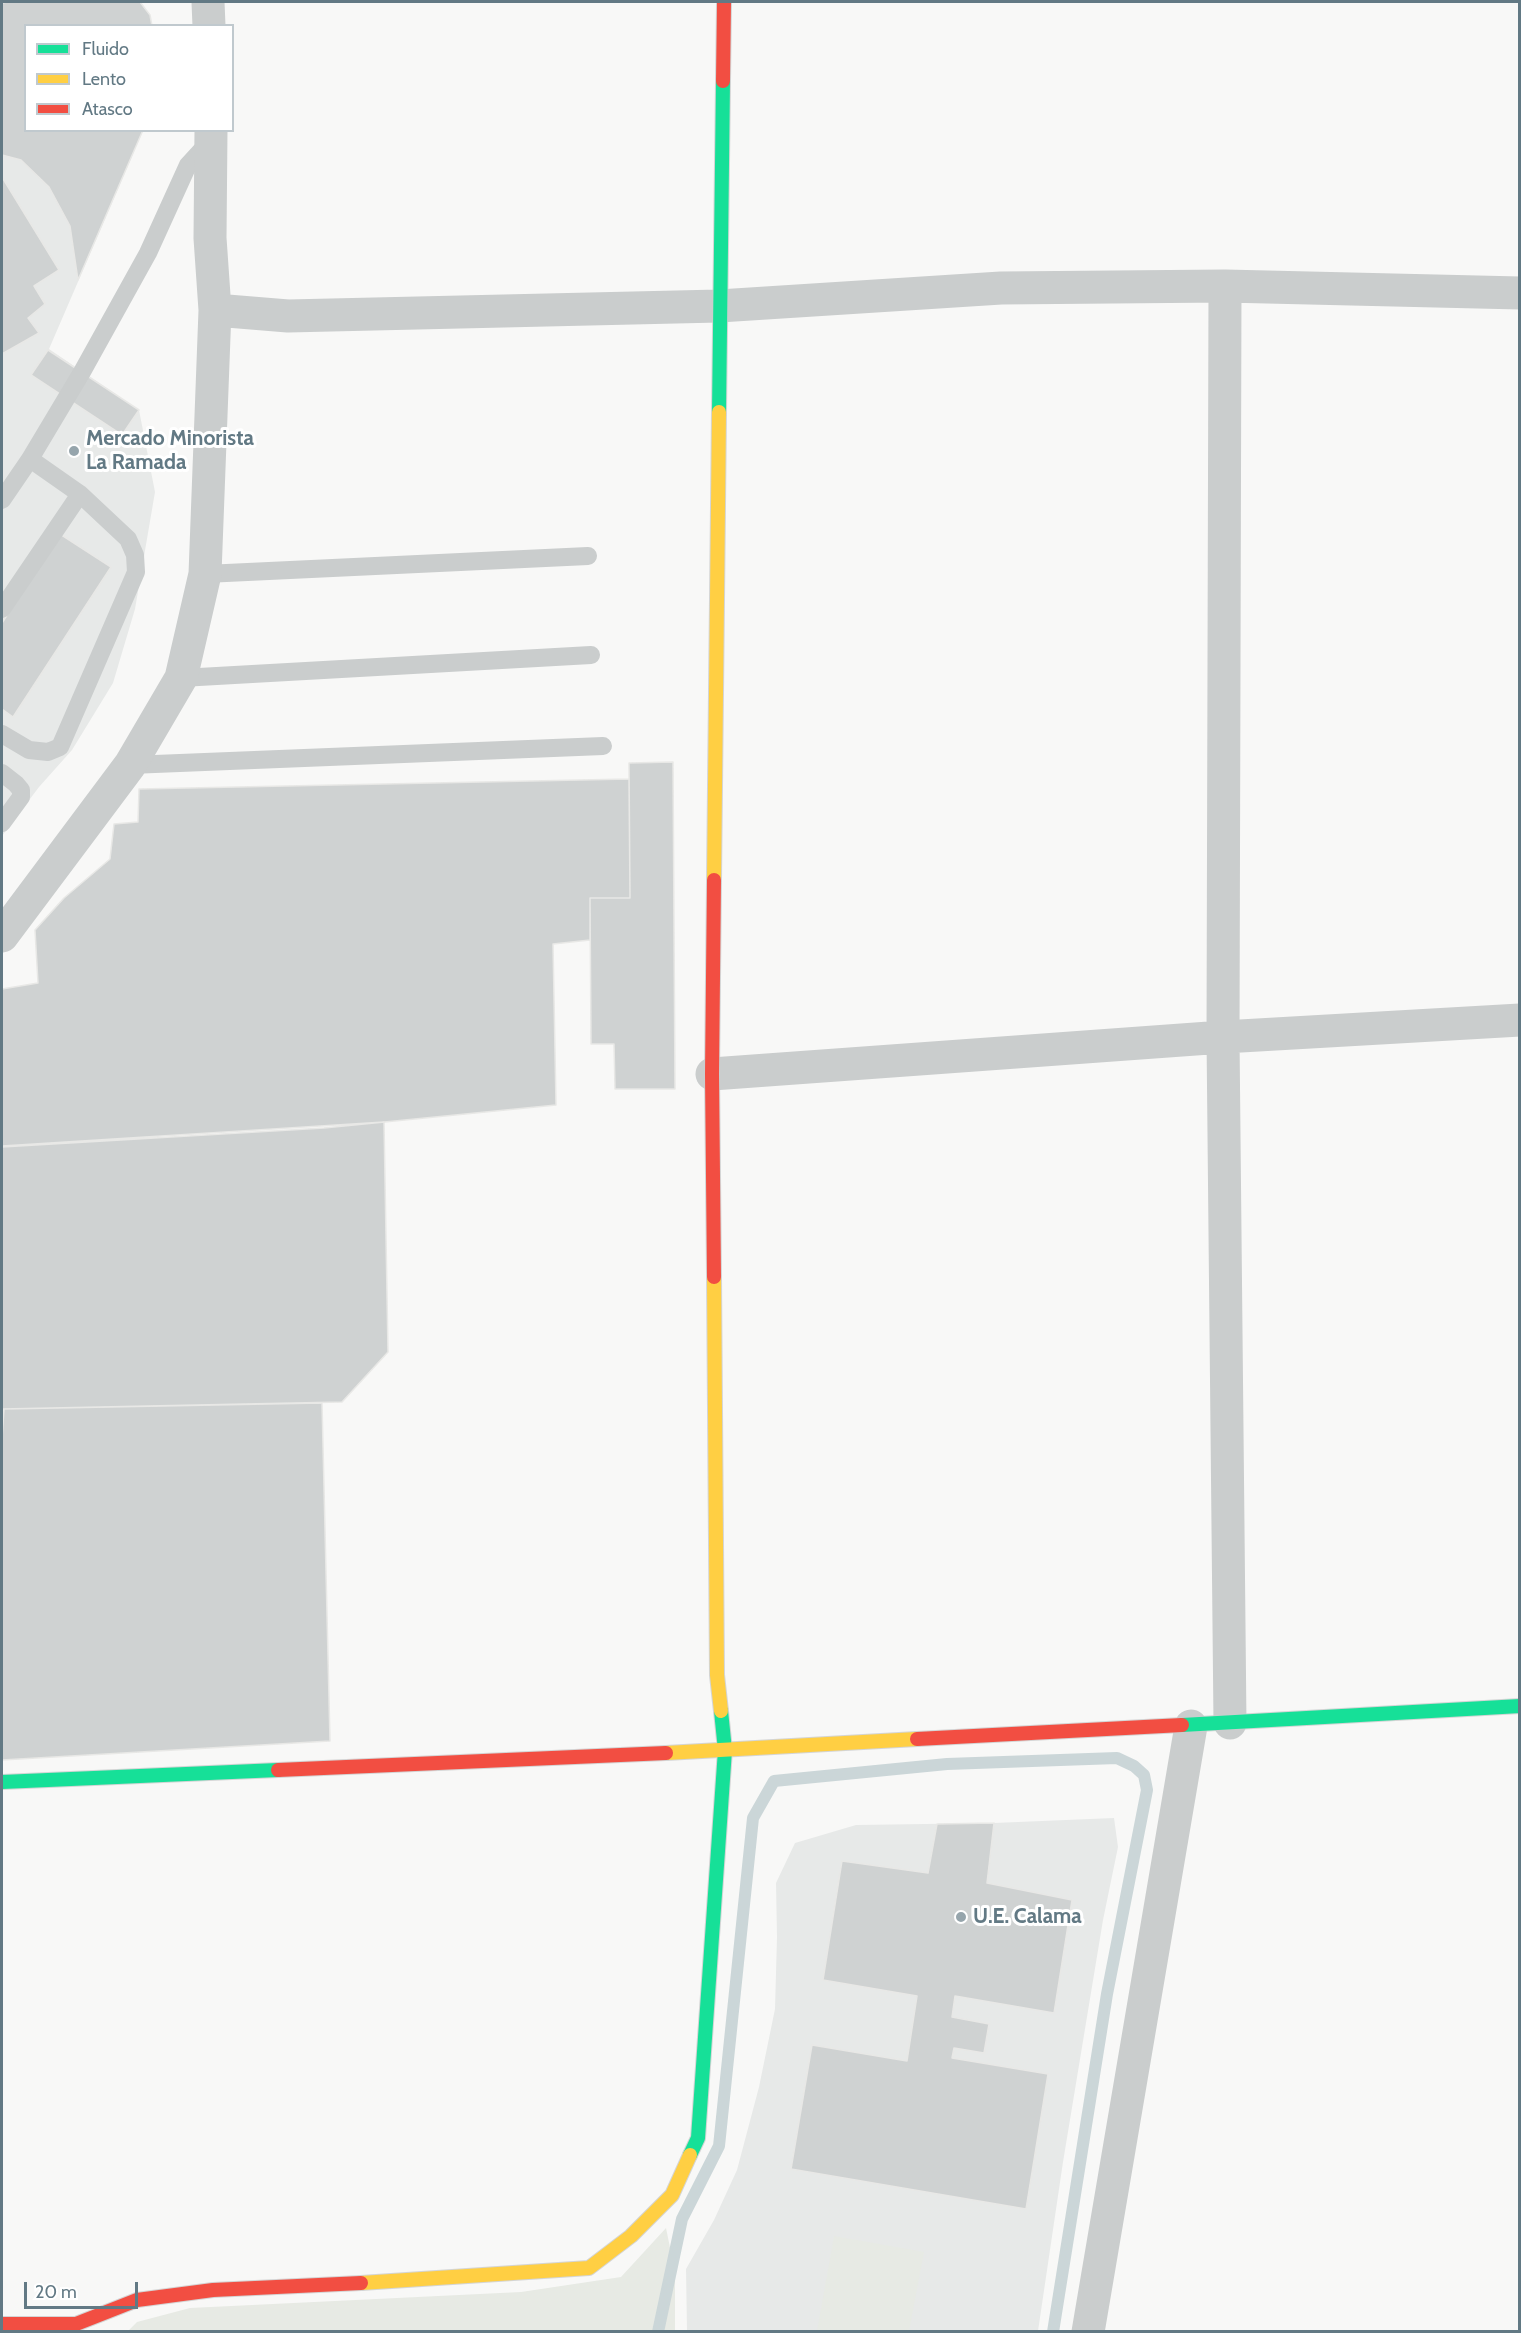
<!DOCTYPE html>
<html>
<head>
<meta charset="utf-8">
<style>
  body { margin:0 }
  #map { position:relative; width:1521px; height:2333px; overflow:hidden; background:#f8f8f7; font-family:Cabin,sans-serif }
  canvas { display:block }
  .frame { position:absolute; inset:0; border:3px solid #627984; pointer-events:none }
  .legend { position:absolute; left:24px; top:24px; width:210px; height:108px; box-sizing:border-box; background:#fff; border:2px solid #c0c9ce; margin:0; padding:8px 10px; list-style:none; font-size:18px; color:#627984 }
  .legend li { display:flex; align-items:center; gap:12px; height:30px }
  .legend b { width:30px; border:2px solid #c0c9ce }
  .scale { position:absolute; left:24px; top:2282px; width:114px; height:27px; box-sizing:border-box; border:3px solid #627984; border-top:0; padding-left:8px; font-size:18px; line-height:21px; white-space:nowrap; color:#627984; -webkit-text-stroke:4px #fff; paint-order:stroke }
</style>
</head>
<body>
<div id="map">
<canvas width="1521" height="2333"></canvas>
<div class="frame"></div>
<ul class="legend">
<li><b style="height:8px;background:#16e098"></b>Fluido</li>
<li><b style="height:8px;background:#ffcf43"></b>Lento</li>
<li><b style="height:8px;background:#f24e42"></b>Atasco</li>
</ul>
<div class="scale">20 m</div>
</div>
<script>
const g = document.querySelector('canvas').getContext('2d');
g.lineJoin = 'round';
function paint(path, color) { g.fillStyle = color; g.fill(path, 'evenodd'); }
const poly = rows => new Path2D(rows.map(r => 'M' + r).join(''));
function trace(path, color, width, dash) { g.strokeStyle = color; g.lineWidth = width; g.lineCap = dash ? 'butt' : 'round'; g.setLineDash(dash || []); g.stroke(path); }
function label(font, color, halo, rows, align = 'center') {
  g.font = font + ' Cabin,sans-serif'; g.lineWidth = 6; g.setLineDash([]); g.textBaseline = 'middle'; g.strokeStyle = halo; g.fillStyle = color; for (const [text, x, y, turn = 0] of rows) {
    g.save(); g.translate(x, y); g.rotate((+turn || 0) * Math.PI / 180); g.textAlign = isNaN(turn) ? turn : align; if (halo) g.strokeText(text, 0, 0); g.fillText(text, 0, 0); g.restore();
  }
}
paint(poly([
  [7,2,140,2,150,15,152,25,26,26,26,130,143,131,49,349,139,410,155,492,135,609,113,683,72,750,39,787,2,836,2,3],
  [1114,1818,1118,1847,1103,1920,1063,2162,1038,2331,687,2331,686,2269,714,2220,737,2170,759,2087,775,2009,777,1937,776,1883,795,1843,856,1825,994,1823]
]), '#e7e9e8');
paint(poly([
  [666,2228,675,2272,675,2331,127,2332,137,2322,190,2308,521,2292,621,2277],
  [834,2236,924,2252,909,2331,817,2331]
]), '#e7eae4');
trace(poly([
  [658,2332,682,2219,719,2146,753,1818,774,1781,947,1764,1117,1758,1134,1766,1144,1775,1147,1790,1107,1994,1053,2332]
]), '#cbd6d8', 12);
const building = poly([
  [7,2,140,2,150,15,152,26,26,26,26,130,143,130,78,280,70,226,49,187,21,160,2,155,2,3,7,2],
  [2,177,59,270,34,286,45,304,28,318,39,333,2,354,2,177],
  [48,350,139,410,122,435,31,375,48,350],
  [60,534,111,567,13,717,2,709,2,623,60,534],
  [673,762,675,1089,615,1089,614,1044,591,1044,590,898,630,898,629,763,673,762],
  [629,779,630,898,590,898,590,940,553,944,556,1105,324,1128,2,1147,2,989,38,983,35,930,64,898,110,859,114,824,138,822,139,789,629,779],
  [384,1122,388,1352,342,1402,2,1409,2,1146,384,1122],
  [322,1403,330,1741,2,1760,2,1438,4,1409,322,1403],
  [994,1823,987,1883,1072,1900,1054,2013,955,1996,952,2017,989,2024,984,2053,954,2048,952,2058,1048,2074,1026,2209,791,2169,812,2045,907,2061,917,1996,823,1980,842,1861,928,1873,937,1824,994,1823]
]);
paint(building, '#cfd2d2');
trace(building, '#e8e8e6', 1.5);
const fast = poly([
  [719,412,723,81],
  [1182,1725,1520,1706],
  [2,1782,278,1770],
  [690,2155,698,2138,725,1750,721,1711]
]);
const slow = poly([
  [714,880,719,412],
  [714,1277,717,1675,721,1711],
  [666,1753,917,1739],
  [361,2283,589,2268,631,2236,672,2195,690,2155]
]);
const jam = poly([
  [723,81,724,2],
  [714,1277,712,1074,714,880],
  [917,1739,1182,1725],
  [278,1770,666,1753],
  [2,2324,76,2324,137,2300,213,2290,361,2283]
]);
trace(fast, '#d4d5d5', 16);
trace(slow, '#d4d5d5', 16);
trace(jam, '#d4d5d5', 16);
trace(poly([
  [2,500,30,459,82,372,148,253,188,165,210,141],
  [205,574,588,556],
  [2,609,80,494],
  [181,678,591,655],
  [2,734,29,750,48,752,60,747,136,572,135,555,128,539,80,494,30,459],
  [130,765,603,746],
  [2,773,16,784,21,790,21,797,2,823]
]), '#cacdcd', 18);
trace(poly([
  [208,2,209,26],
  [1225,286,1223,1037,1230,1723],
  [215,310,288,316,719,306,1001,288,1225,286,1520,293],
  [2,936,130,765,181,678,205,574,215,310,210,238,211,130],
  [712,1074,1223,1037,1520,1020],
  [1088,2332,1191,1726]
]), '#cacdcd', 33);
trace(fast, '#16e098', 14);
trace(slow, '#ffcf43', 14);
trace(jam, '#f24e42', 14);
for (const [x, y, r, color] of [
  [74,451,6,"#96a5ac"],
  [961,1917,6,"#96a5ac"]
]) { const dot = new Path2D(); dot.arc(x, y, r, 0, 2 * Math.PI); g.fillStyle = color; g.fill(dot); trace(dot, '#fff', 2); }
label('bold 21px', '#627984', '#fff', [
  ["Mercado Minorista",86,439],
  ["La Ramada",86,463],
  ["U.E. Calama",973,1917]
], 'left');
</script>
</body>
</html>
